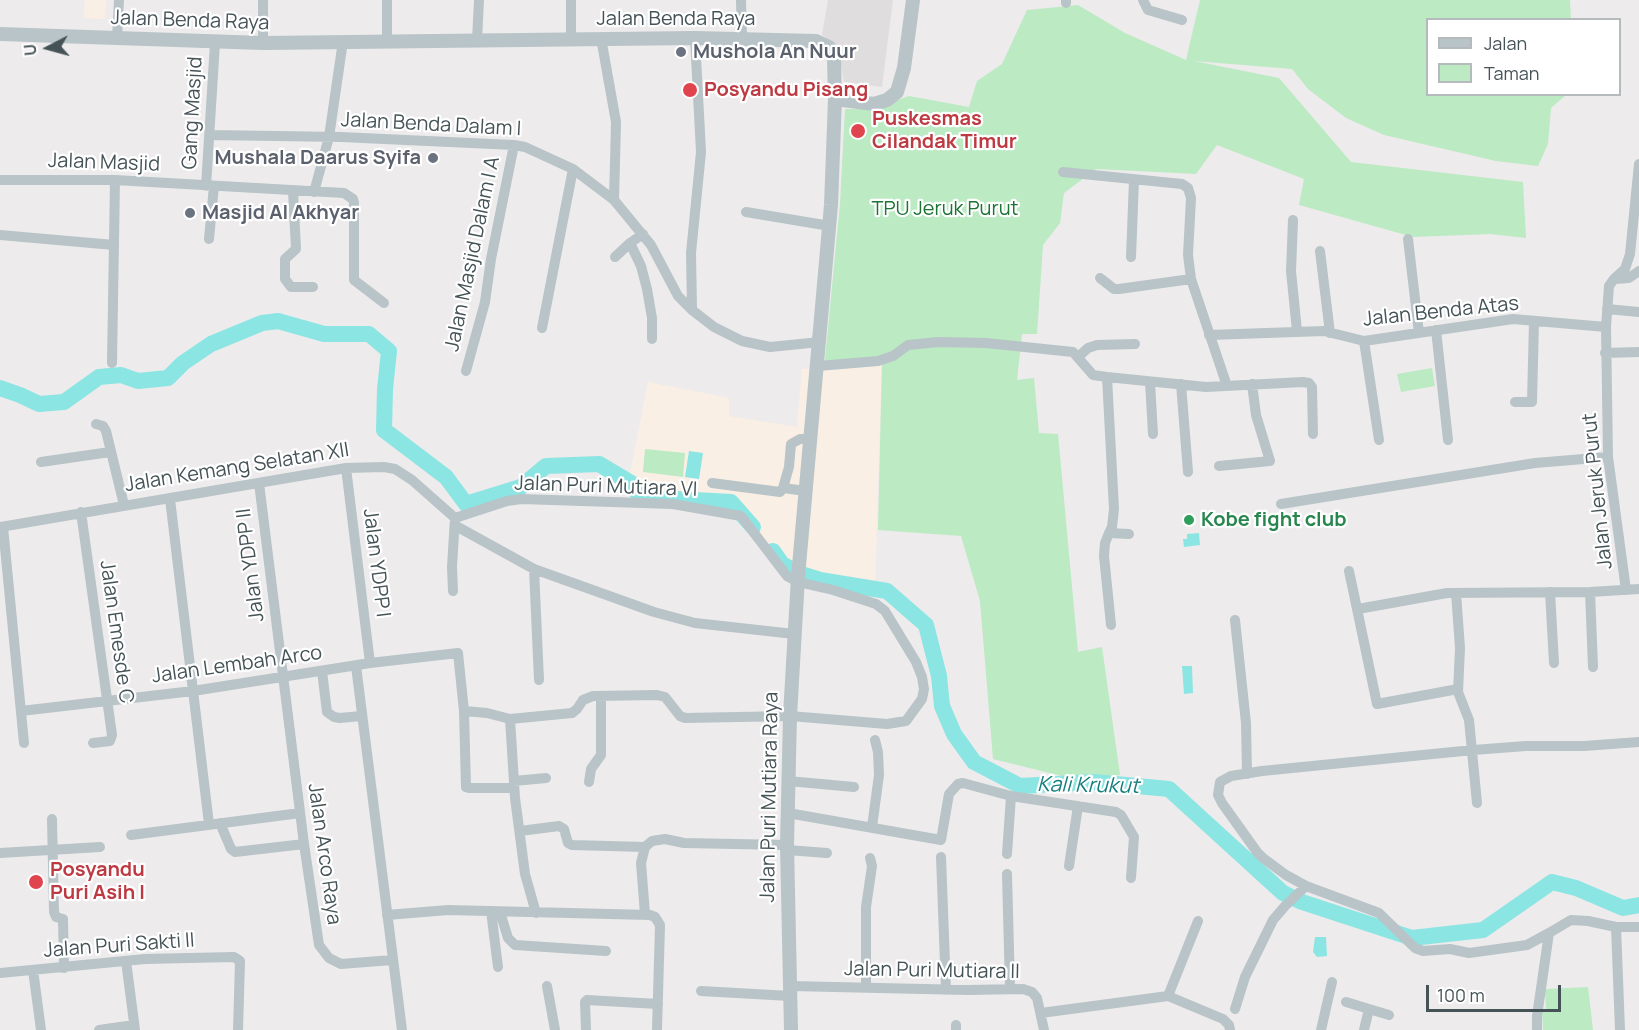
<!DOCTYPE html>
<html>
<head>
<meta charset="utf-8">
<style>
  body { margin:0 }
  #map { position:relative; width:1639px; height:1030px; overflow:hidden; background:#eeebec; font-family:Manrope,sans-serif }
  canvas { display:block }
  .legend { position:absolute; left:1426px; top:18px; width:195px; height:78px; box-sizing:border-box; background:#fff; border:2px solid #b5babc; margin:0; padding:8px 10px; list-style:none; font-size:18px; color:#455357 }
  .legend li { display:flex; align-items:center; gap:12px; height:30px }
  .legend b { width:30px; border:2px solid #b5babc }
  .north { position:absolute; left:18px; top:18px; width:60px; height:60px; -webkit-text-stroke:4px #fff; paint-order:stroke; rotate:264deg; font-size:16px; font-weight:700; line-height:24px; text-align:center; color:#455357 }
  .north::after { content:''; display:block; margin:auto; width:21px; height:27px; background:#455357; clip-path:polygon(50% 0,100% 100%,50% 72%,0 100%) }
  .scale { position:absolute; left:1426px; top:985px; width:135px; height:27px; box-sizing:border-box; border:3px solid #455357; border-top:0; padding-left:8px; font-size:18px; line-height:21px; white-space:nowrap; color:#455357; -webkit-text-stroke:4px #fff; paint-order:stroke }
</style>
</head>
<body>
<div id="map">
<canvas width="1639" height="1030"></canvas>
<ul class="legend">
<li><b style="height:8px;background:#b8c4c7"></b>Jalan</li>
<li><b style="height:16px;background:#bbeac3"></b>Taman</li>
</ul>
<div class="north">U</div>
<div class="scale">100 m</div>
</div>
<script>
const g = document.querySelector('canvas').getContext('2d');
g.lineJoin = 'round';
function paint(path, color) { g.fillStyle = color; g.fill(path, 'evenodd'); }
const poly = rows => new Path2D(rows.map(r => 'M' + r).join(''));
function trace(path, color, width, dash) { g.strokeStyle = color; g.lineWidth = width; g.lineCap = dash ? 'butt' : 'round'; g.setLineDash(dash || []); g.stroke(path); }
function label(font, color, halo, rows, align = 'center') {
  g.font = font + ' Manrope,sans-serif'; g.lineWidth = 4.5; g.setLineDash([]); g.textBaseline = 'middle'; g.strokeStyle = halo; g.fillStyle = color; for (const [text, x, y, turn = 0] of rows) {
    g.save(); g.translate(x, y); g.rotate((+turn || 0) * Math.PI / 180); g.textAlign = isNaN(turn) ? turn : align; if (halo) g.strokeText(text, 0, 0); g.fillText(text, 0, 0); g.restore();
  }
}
paint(poly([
  [85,0,106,0,105,19,84,18],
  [882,360,875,585,828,576,766,557,732,509,628,484,648,382,729,398,729,416,797,427,802,369,824,369]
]), '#faefe4');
paint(poly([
  [828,0,893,0,882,87,844,82,838,48,822,35]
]), '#dfdddd');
paint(poly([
  [1200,0,1570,0,1571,19,1428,20,1428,94,1566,95,1551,108,1548,144,1538,166,1496,161,1384,135,1346,118,1308,89,1292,69,1194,61,1279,78,1351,162,1523,182,1526,238,1490,234,1413,237,1299,205,1304,179,1217,145,1196,174,1096,169,1064,193,1060,223,1043,245,1037,334,1022,334,1017,380,1034,378,1039,433,1058,434,1078,652,1102,647,1120,775,1086,782,993,759,980,601,961,536,878,530,882,361,824,369,840,204,845,109,872,109,909,96,969,107,977,81,1002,64,1027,10,1078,5,1125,33,1186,60],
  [1432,368,1435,386,1401,392,1397,374],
  [645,449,685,453,683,477,643,472],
  [1588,987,1593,1030,1543,1030,1542,1011,1565,1009,1546,1010,1545,989]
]), '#bbeac3');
paint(poly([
  [689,451,703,453,699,479,685,477],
  [1199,533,1200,545,1184,547,1183,539,1187,539,1187,534],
  [1182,666,1192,666,1193,693,1184,694],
  [1315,937,1326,937,1327,956,1317,957,1313,952]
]), '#8be5e3');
trace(poly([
  [0,388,20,395,39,404,64,402,99,377,121,375,138,381,168,378,183,363,211,344,262,323,278,321,324,334,369,334,389,351,385,389,384,430,446,477,466,504,521,487,546,466,599,464,631,483,640,497,731,502,753,527],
  [773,551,782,564,801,574,820,580,887,591,926,625,939,676,942,706,954,734,974,762,1020,786,1094,782,1169,789,1283,893,1302,902,1412,938,1483,930,1552,882,1576,888,1623,908,1639,905]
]), '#8be5e3', 16);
trace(poly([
  [263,0,263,43],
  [387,0,387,42],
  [571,0,571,38],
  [741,0,742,39],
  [1066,0,1066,3],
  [1143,0,1148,10,1182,20],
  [117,38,119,0],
  [601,38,616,122,614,200],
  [477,40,479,0],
  [210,135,341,137,514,145,525,147,573,169,614,200,651,245,678,296,692,310,714,327,742,341,770,347,820,342],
  [1063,172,1182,184,1188,188,1191,198,1188,255,1191,279,1227,386],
  [0,180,115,180,344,193,353,199,354,203,354,280,384,303],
  [206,186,215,43],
  [293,191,296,249,285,259,285,279,291,287,313,287],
  [314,192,329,137,343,41],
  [746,212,830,226],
  [1293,220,1291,271,1297,331],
  [643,234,630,243,641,266,647,289,652,318,652,339],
  [0,235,114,245],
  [209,239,214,186],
  [1408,239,1419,333],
  [1320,251,1330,333],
  [615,257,630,243],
  [1131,257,1134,180],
  [1100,278,1114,289,1119,289,1191,279],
  [1615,279,1629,278,1639,271],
  [1607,309,1639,312],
  [692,310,691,253,701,152,695,38],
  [542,328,573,169],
  [1436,330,1448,440],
  [1209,335,1324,331,1364,341,1513,319,1606,327],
  [1364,341,1379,440],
  [1605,353,1639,352],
  [1078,357,1088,348,1097,345,1135,344],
  [112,363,115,180],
  [818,366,878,361,893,356,908,345,938,342,986,343,1073,352,1093,375,1107,377,1206,387,1303,382,1309,383,1312,387,1313,434],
  [466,371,485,302,491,259,514,145],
  [1107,377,1114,509,1112,527,1109,533,1129,534],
  [1150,382,1153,434],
  [1181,384,1188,472],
  [1515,402,1532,402,1534,321],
  [96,424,103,426,106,431,124,505],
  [41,462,110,452],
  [1219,466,1270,461,1256,415,1252,384],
  [346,468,370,663],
  [259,483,304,844,319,945,329,958,341,964,392,960],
  [712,483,780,492,783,488,789,467,791,444,800,439,811,439],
  [783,488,806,491],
  [170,499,209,824],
  [1281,504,1535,463,1608,457],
  [81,512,112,735,110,741,93,743],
  [456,526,534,569,654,612,695,623,794,634],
  [0,527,346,468,384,467,395,469,412,480,455,518,452,567,453,591],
  [3,527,24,743],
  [1109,533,1105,543,1104,556,1111,625],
  [534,569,539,680],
  [1349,571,1377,704,1458,689],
  [1626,590,1608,457,1606,327,1609,286,1614,279,1625,269,1630,254,1639,164],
  [1550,592,1554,663],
  [1590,592,1593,667],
  [1456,593,1460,648,1458,692,1469,720,1477,803],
  [1358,609,1447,593,1590,592,1639,589],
  [1235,620,1246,723,1247,774],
  [356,666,402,1030],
  [322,671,327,712,334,717,340,718,361,716],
  [21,711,193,691,370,663,458,653,464,711,487,713,510,719,572,713,577,709,583,700,593,696,657,695,665,697,680,716,685,718,790,716,887,724,906,721,922,699,924,689,922,677,916,662,885,611,876,604,833,590,798,582,787,576,741,516,673,504,521,499,507,501,455,518],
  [464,711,466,787,469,788,514,788],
  [510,719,515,798,525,874,536,913],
  [514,781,546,778],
  [788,781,854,787],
  [589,782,591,769,601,755,601,696],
  [788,813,941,840,949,794,958,784,963,783,1011,796,1116,812,1121,815,1134,837,1131,878],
  [52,819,54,912,56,917,63,919,64,968],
  [220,823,231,849,235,852,304,844],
  [872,827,879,775,878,752,875,740],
  [520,831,559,826,564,829,568,843,572,845,645,847,652,841,665,839,684,843,787,845],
  [131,835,300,813],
  [645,847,641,863,645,914],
  [787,850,827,853],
  [0,853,100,847],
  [1007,854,1011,796],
  [941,857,946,990],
  [1069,866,1078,806],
  [1007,874,1010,988],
  [491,911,498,967],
  [500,912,508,938,515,945,606,951],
  [387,915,448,910,650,915,655,917,660,925,657,1030],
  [1616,927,1620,1030],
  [1549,933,1527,945,1469,953,1450,949,1423,951,1415,948,1379,913,1306,886,1286,875,1263,858,1257,852,1222,803,1218,795,1220,782,1231,776,1262,771,1473,750,1526,746,1584,746,1639,742],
  [126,961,135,1030],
  [33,970,41,1030],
  [0,973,145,959,234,957,240,961,238,1030],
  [547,986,555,1030],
  [790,986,968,990,1023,989,1032,992,1037,998,1044,1030],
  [866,987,866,907,872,866,870,858],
  [701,991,790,996],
  [1168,996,1198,921],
  [1346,1002,1369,1009,1364,1030],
  [1235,1009,1245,977,1273,920,1285,906,1306,886],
  [1369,1009,1389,1015],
  [1041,1013,1168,996,1223,1019,1229,1025,1230,1030],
  [956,1025,956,1030],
  [99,1030,134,1025],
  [586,1030,585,1002,587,1000,658,1004],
  [1321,1030,1332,982],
  [1537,1030,1537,1016,1549,933,1571,920,1588,921,1616,927,1639,927]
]), '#b8c4c7', 10);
trace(poly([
  [0,34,263,43,695,38,816,41,829,47,834,57,835,99,831,205,798,577,790,716,787,845,791,1030],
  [835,99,874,104,887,100,897,92,904,68,913,0]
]), '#b8c4c7', 14);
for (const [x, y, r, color] of [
  [681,52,6,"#6b7280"],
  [690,90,8,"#e0444e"],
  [858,131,8,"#e0444e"],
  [433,158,6,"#6b7280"],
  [190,213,6,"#6b7280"],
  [1189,520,6,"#2e9e5b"],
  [36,882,8,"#e0444e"]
]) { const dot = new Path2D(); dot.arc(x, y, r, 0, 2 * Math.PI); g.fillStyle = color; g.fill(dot); trace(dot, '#fff', 2); }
label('20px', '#455357', '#fff', [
  ["Jalan Benda Raya",676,19],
  ["Jalan Benda Raya",190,21,2],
  ["Gang Masjid",193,113,-87],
  ["Jalan Benda Dalam I",431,125,3],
  ["Jalan Masjid",104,163,2],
  ["Jalan Masjid Dalam I A",473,254,-78],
  ["Jalan Benda Atas",1441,312,-6],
  ["Jalan Kemang Selatan XII",237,468,-9],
  ["Jalan Puri Mutiara VI",606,487,2],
  ["Jalan Jeruk Purut",1598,491,-96],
  ["Jalan YDPP I",376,563,83],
  ["Jalan YDPP II",251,565,-97],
  ["Jalan Emesde C",116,632,82],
  ["Jalan Lembah Arco",237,665,-8],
  ["Jalan Puri Mutiara Raya",770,797,-89],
  ["Jalan Arco Raya",324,854,82],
  ["Jalan Puri Sakti II",119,946,-4],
  ["Jalan Puri Mutiara II",932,971,1]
]);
label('bold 20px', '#5b616d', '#fff', [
  ["Mushola An Nuur",693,52],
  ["Mushala Daarus Syifa",421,158,"right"],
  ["Masjid Al Akhyar",202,213]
], 'left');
label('bold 20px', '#be3a42', '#fff', [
  ["Posyandu Pisang",704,90],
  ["Puskesmas",872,119],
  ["Cilandak Timur",872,142],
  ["Posyandu",50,870],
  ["Puri Asih I",50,893]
], 'left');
label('20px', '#1c7334', '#fff', [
  ["TPU Jeruk Purut",945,209]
]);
label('bold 20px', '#27864d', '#fff', [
  ["Kobe fight club",1201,520]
], 'left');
label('italic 21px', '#147f7d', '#fff', [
  ["Kali Krukut",1088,786,1]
]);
</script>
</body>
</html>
